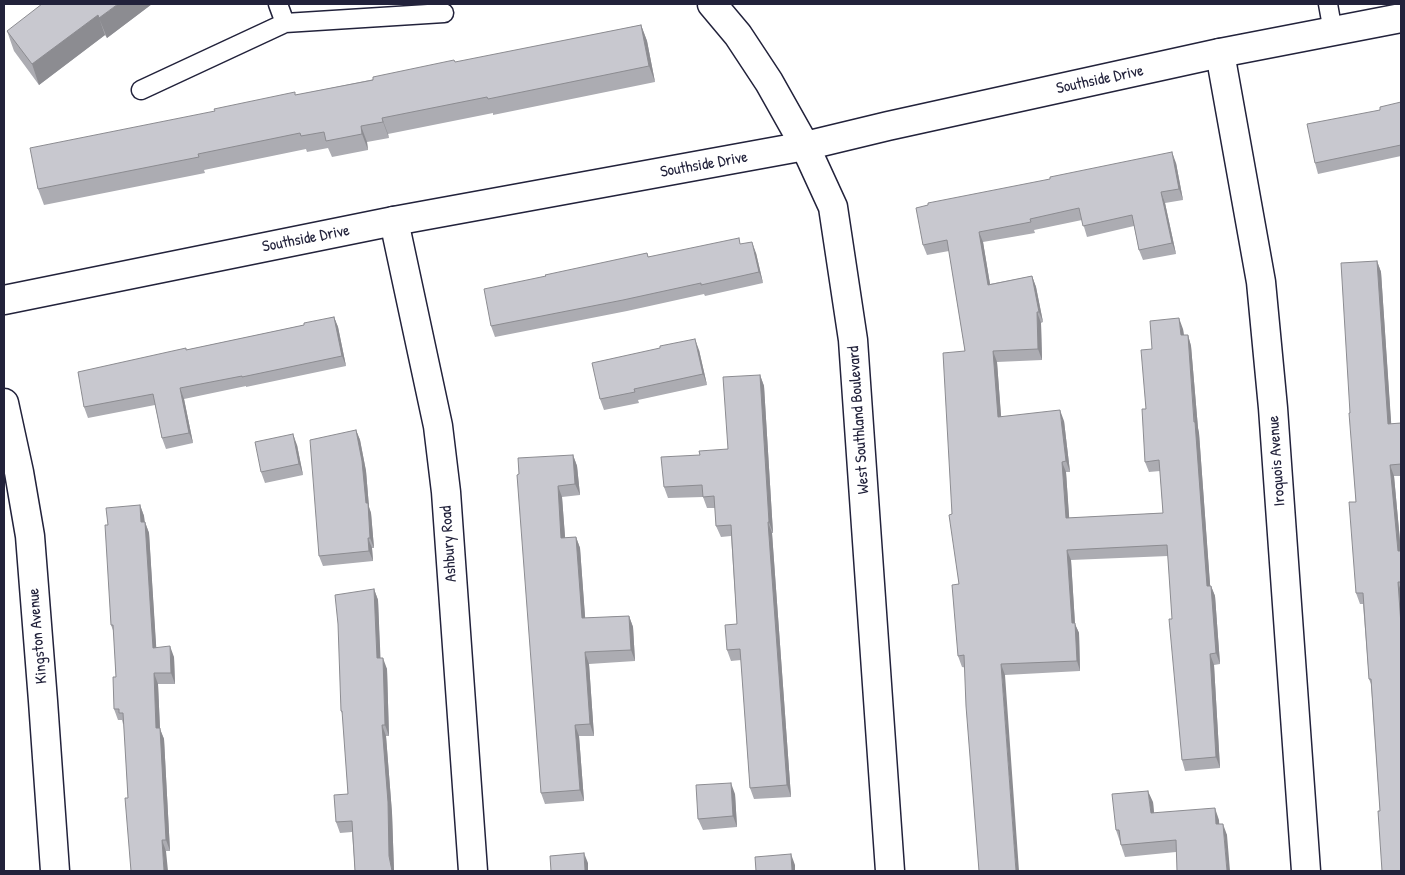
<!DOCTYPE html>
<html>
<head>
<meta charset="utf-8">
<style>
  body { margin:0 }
  #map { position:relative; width:1405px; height:875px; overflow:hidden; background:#fff; font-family:"Patrick Hand",sans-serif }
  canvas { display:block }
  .frame { position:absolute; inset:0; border:5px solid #22223b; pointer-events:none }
</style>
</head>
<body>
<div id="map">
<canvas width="1405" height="875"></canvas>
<div class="frame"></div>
</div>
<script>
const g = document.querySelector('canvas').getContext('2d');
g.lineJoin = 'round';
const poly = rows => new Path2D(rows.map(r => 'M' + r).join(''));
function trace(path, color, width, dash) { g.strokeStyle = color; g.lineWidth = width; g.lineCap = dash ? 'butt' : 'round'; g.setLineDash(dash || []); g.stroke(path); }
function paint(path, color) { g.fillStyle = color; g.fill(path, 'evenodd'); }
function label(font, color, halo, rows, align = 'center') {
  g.font = font + ' "Patrick Hand",sans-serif'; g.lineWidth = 4.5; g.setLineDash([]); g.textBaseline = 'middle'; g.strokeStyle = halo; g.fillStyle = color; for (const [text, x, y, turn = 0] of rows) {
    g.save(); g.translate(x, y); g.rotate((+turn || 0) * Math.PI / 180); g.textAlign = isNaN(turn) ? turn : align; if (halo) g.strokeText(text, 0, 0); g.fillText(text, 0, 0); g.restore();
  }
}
const service = poly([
  [278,4,285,23],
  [1328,4,1333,32],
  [141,90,285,23,444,13]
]);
const minor = poly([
  [712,4,738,35,769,82,805,146,833,207,853,340,890,871],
  [1220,53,1261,282,1273,408,1306,871],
  [394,221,438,426,446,492,473,871],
  [4,403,19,472,30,536,43,701,55,871]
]);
const secondary = poly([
  [4,300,394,221,805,146,888,126,1220,53,1401,18]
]);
trace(service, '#22223b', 21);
trace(minor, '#22223b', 31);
trace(secondary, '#22223b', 31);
trace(service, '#fff', 18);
trace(minor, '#fff', 28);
trace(secondary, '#fff', 28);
paint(poly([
  [152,4,107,38,105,35,39,85,14,51,7,31],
  [641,25,647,41,655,82,493,115,493,113,388,134,389,138,367,142,368,150,332,157,328,148,307,152,306,149,204,170,205,173,44,205,38,189,296,95],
  [1401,102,1401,156,1318,174,1315,163,1380,110],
  [1176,163,1183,200,1165,203,1176,254,1143,260,1139,250,1134,226,1087,237,1082,220,1034,230,1035,233,983,242,990,284,1032,276,1036,287,1043,322,1041,323,1042,360,997,362,1001,417,1064,421,1070,472,1066,472,1069,518,1163,513,1160,471,1149,472,1145,462,1146,409,1152,349,1183,329,1184,335,1188,335,1191,346,1198,428,1199,433,1210,586,1211,586,1215,596,1220,664,1214,665,1220,768,1185,771,1182,760,1168,556,1071,560,1075,624,1079,633,1080,671,1005,675,962,667,958,656,959,584,952,514,965,351,949,251,927,255,923,245],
  [741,244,756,253,763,283,705,296,704,294,627,311,495,337,491,326,546,276,647,253,648,257],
  [1377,261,1381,272,1391,424,1401,423,1401,476,1394,476,1401,551,1401,871,1380,811,1371,684,1369,679,1363,604,1360,604,1356,593,1356,502,1350,413],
  [334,317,338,327,346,366,246,387,246,386,184,399,193,443,166,449,162,438,155,405,88,418,84,407,186,350,304,325],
  [699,350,707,385,638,400,639,403,604,410,600,399],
  [760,375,764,386,773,533,772,533,791,797,754,799,750,788,741,660,731,661,727,650,737,624,731,536,721,537,716,526,715,508,707,508,703,497,668,498,664,487,700,455,728,449],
  [356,430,360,440,366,471,369,507,371,513,374,548,372,548,373,561,323,566,319,556],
  [297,445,303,475,265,483,261,472],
  [573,455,577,466,580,495,562,497,565,538,576,537,580,548,585,618,629,616,633,627,635,661,589,664,594,736,579,736,584,801,545,804,541,793,519,474],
  [140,505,144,516,145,522,149,533,156,648,174,657,175,684,158,684,160,729,164,739,170,851,166,851,128,798,124,724,123,724,122,720,118,720,114,709,116,677,114,633,111,625,108,525],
  [374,589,378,600,380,658,387,669,389,736,386,736,392,813,394,871,355,871,352,832,340,833,336,822,348,794,343,715,341,711],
  [735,794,737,827,703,830,698,819],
  [1153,802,1154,813,1219,820,1219,824,1227,835,1176,852,1125,857,1116,830]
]), '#acacb2');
paint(poly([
  [118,4,152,4,107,38,99,18],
  [98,15,105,35,39,85,32,64],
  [641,25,647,41,655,82,649,66],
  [382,118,388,134,389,138,383,122],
  [361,126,367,142,368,150,362,134],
  [1172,152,1176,163,1183,200,1179,189],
  [1161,192,1165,203,1176,254,1172,243],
  [979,232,983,242,992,296,988,285],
  [752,242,756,253,763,283,759,272],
  [1377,261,1381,272,1392,435,1388,424],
  [1032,276,1036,287,1043,322,1039,312],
  [1037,312,1041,323,1042,360,1038,349],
  [334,317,338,327,346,366,342,356],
  [1179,318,1183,329,1185,346,1181,335],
  [1188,335,1191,346,1198,428,1199,433,1211,597,1207,586],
  [695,339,699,350,707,385,703,374],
  [993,351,997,362,1002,428,998,417],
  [760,375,764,386,773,533,769,522],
  [180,388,184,399,193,443,189,433],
  [1060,410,1064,421,1070,472,1066,461],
  [356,430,360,440,366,471,369,507,371,513,374,548,370,538],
  [293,434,297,445,303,475,299,464],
  [573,455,577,466,580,495,575,484],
  [1062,462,1066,472,1070,529,1066,518],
  [1390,465,1394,476,1401,552,1398,551],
  [558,486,562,497,566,549,561,538],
  [140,505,144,516,145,533,141,522],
  [145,522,149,533,157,659,153,648],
  [768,522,772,533,791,797,787,785],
  [576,537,580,548,586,629,582,618],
  [368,538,372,548,373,561,369,551],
  [1067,550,1071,560,1075,624,1079,633,1080,671,1077,661,1072,623],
  [1398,582,1401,591,1401,625],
  [1211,586,1215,596,1220,664,1216,653],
  [374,589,378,600,381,669,377,658],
  [629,616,633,627,635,661,631,650],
  [170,646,174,657,175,684,171,673],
  [585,652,589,664,594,736,590,724],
  [1210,654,1214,665,1220,768,1216,757],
  [383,658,387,669,389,736,385,725],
  [1001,664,1005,675,1019,871,1016,871],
  [154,673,158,684,160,729,164,739,170,851,166,840,156,728],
  [382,725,386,736,392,813,394,871,392,871,389,856],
  [575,725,579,736,584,801,580,790],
  [731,783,735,794,737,827,733,816],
  [1148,791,1153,802,1155,824,1151,813],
  [1215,808,1219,820,1220,835,1216,824],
  [1223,824,1227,835,1230,871,1227,871],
  [162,840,166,851,168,871,164,871],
  [584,853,588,863,588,871,585,871],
  [791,854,795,865,795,871,792,871]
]), '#8c8c91');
const building = poly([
  [42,4,118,4,99,18,98,15,32,64,7,31,42,4],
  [641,25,649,66,488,99,487,97,382,118,383,122,361,126,362,134,326,141,324,132,301,136,300,133,198,154,199,157,38,189,30,148,215,111,214,109,295,92,295,95,373,80,373,77,454,60,455,62,641,25],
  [1401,102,1401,145,1315,163,1307,124,1380,110,1380,107,1401,102],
  [1172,152,1179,189,1161,192,1172,243,1139,250,1132,215,1083,226,1079,208,1030,219,1031,222,979,232,988,285,1032,276,1039,312,1037,312,1038,349,993,351,998,417,1060,410,1066,461,1062,462,1066,518,1163,513,1159,460,1145,462,1142,409,1146,409,1141,350,1152,349,1150,321,1179,318,1181,335,1188,335,1194,422,1195,422,1207,586,1211,586,1216,653,1210,654,1216,757,1182,760,1169,619,1172,619,1167,545,1067,550,1072,623,1075,623,1077,661,1001,664,1016,871,979,871,966,706,964,655,958,656,952,585,959,584,949,515,952,514,943,353,965,351,947,240,923,245,916,208,928,205,928,203,1050,179,1050,177,1172,152],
  [739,238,740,244,752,242,759,272,701,285,701,283,623,300,491,326,484,289,546,276,545,275,647,253,648,257,739,238],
  [1377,261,1388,424,1401,423,1401,464,1390,465,1398,551,1401,551,1401,582,1398,582,1401,625,1401,871,1382,871,1378,811,1380,811,1371,679,1369,679,1363,593,1356,593,1349,502,1356,502,1349,413,1350,413,1341,263,1377,261],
  [334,317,342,356,242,377,242,376,180,388,189,433,162,438,153,394,84,407,78,372,186,348,186,350,304,325,304,323,334,317],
  [695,339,703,374,634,389,635,392,600,399,592,363,660,348,660,346,695,339],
  [760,375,769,522,768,522,787,785,750,788,740,649,727,650,725,625,737,624,731,525,716,526,714,496,703,497,702,485,664,487,661,457,700,455,699,451,728,449,723,377,760,375],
  [356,430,362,461,366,503,368,503,370,538,368,538,369,551,319,556,310,440,356,430],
  [293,434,299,464,261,472,255,442,293,434],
  [573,455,575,484,558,486,561,538,576,537,582,618,629,616,631,650,585,652,590,724,575,725,580,790,541,793,517,475,519,474,518,458,573,455],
  [140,505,141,522,145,522,153,648,170,646,171,673,154,673,156,728,160,728,166,840,162,840,164,871,131,871,125,798,128,798,123,713,119,713,119,709,114,709,113,677,116,677,113,625,111,625,105,525,108,525,106,508,140,505],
  [374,589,377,658,383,658,385,725,382,725,388,802,389,856,392,871,355,871,352,821,336,822,334,795,348,794,342,711,341,711,338,624,335,595,374,589],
  [731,783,733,816,698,819,696,785,731,783],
  [1148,791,1151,813,1215,808,1216,824,1223,824,1227,871,1177,871,1176,840,1121,845,1119,830,1116,830,1112,794,1148,791],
  [584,853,585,871,551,871,550,856,584,853],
  [791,854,792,871,756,871,755,857,791,854]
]);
paint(building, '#c8c8cf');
trace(building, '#8c8c91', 1);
label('16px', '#22223b', '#fff', [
  ["Southside Drive",1100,80,-12],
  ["Southside Drive",704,165,-10],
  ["Southside Drive",306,239,-11],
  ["West Southland Boulevard",859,420,-94],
  ["Iroquois Avenue",1277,461,-94],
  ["Ashbury Road",449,544,-94],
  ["Kingston Avenue",38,636,-95]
]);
</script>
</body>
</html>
